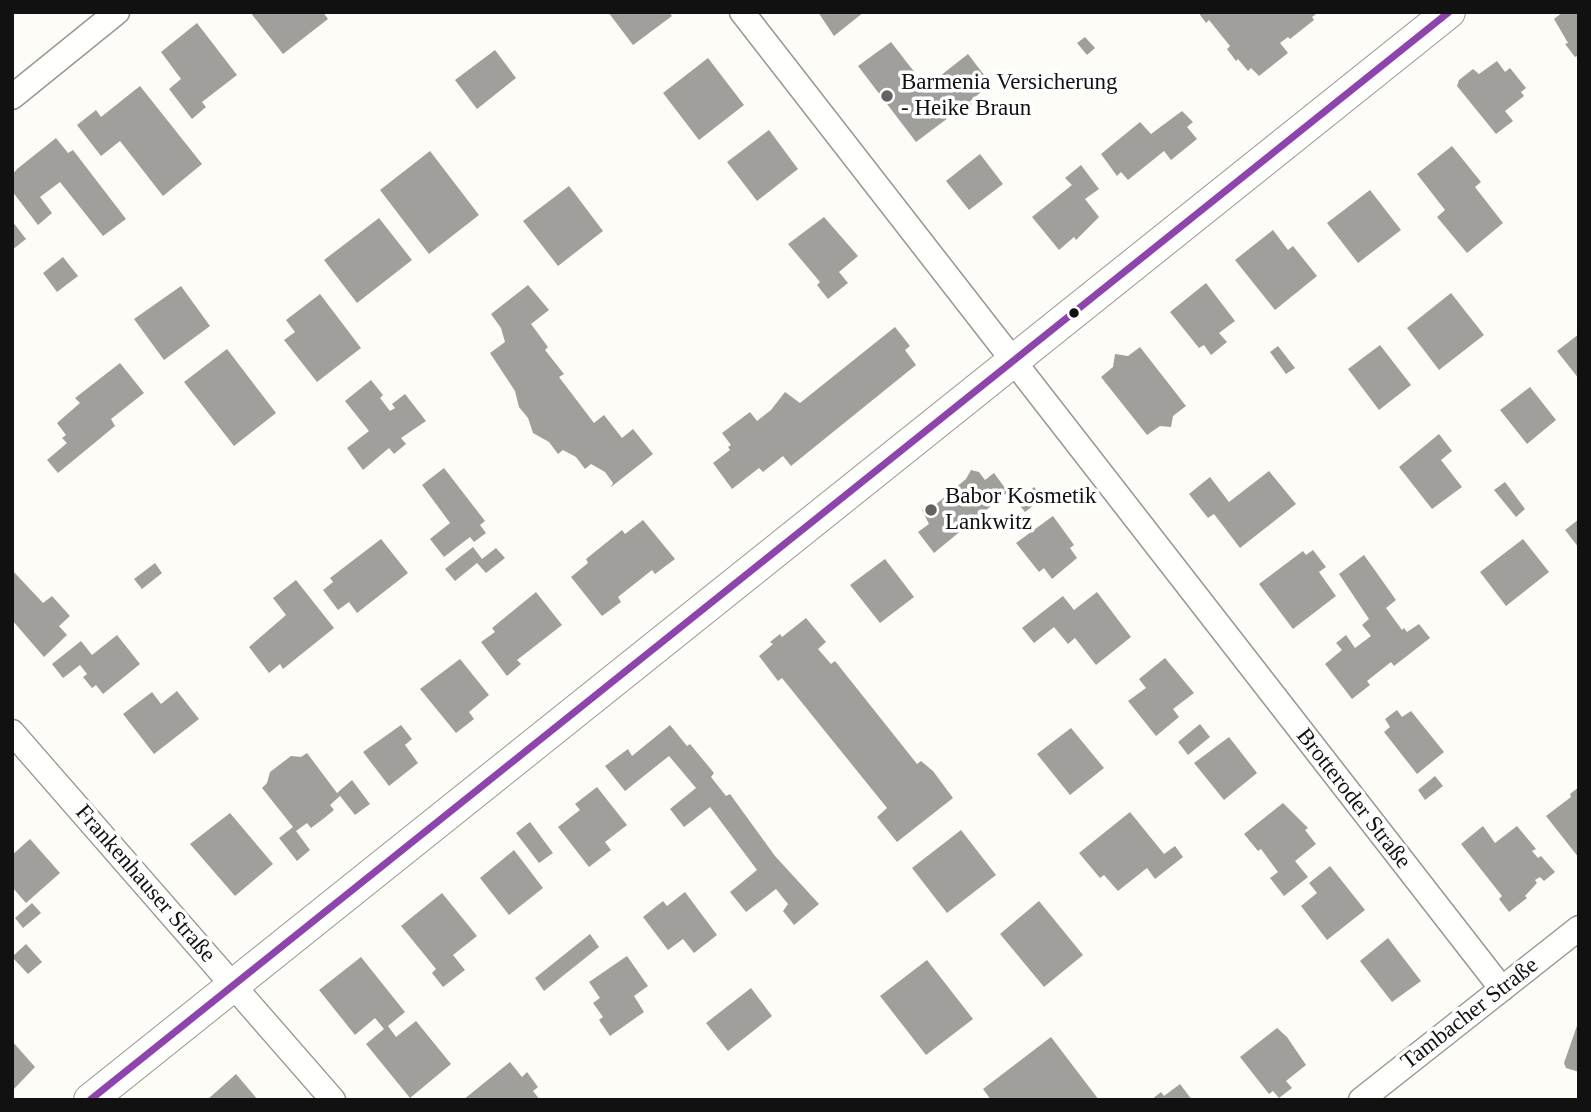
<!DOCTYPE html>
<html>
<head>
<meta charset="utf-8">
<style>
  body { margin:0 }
  #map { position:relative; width:1591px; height:1112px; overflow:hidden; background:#fdfcf7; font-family:Georgia,serif }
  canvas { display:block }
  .frame { position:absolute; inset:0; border:14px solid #111; pointer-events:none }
</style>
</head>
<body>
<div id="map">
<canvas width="1591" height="1112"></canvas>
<div class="frame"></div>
</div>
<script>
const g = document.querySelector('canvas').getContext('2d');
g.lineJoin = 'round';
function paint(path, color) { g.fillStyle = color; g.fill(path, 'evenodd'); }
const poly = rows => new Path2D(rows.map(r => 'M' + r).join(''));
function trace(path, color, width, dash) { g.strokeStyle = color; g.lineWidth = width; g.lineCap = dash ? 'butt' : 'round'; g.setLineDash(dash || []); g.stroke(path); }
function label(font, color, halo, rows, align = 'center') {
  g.font = font + ' Georgia,serif'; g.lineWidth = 7; g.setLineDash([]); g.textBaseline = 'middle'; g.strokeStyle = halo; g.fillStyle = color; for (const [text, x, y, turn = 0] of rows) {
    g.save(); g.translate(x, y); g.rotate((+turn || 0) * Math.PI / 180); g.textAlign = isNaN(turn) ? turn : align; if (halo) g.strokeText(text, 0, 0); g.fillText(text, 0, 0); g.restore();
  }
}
paint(poly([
  [250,12,323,12,328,19,283,54],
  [608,12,669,12,672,16,633,45],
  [818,12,864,12,834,36],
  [1198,12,1319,12,1312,17,1314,20,1290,39,1288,37,1280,43,1288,53,1259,76,1251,68,1248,71,1238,59,1236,61,1227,49,1230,46,1209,20,1206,23],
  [1563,12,1579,12,1579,55,1575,57,1565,44,1568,43,1554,19],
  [197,23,237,75,202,102,206,107,192,119,169,89,181,79,161,52],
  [1085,37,1095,48,1087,55,1077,43],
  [891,42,926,87,968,54,991,84,969,102,972,104,962,112,960,109,916,142,858,66],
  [495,50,516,78,477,109,455,80],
  [708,58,744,105,699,140,663,93],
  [1497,61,1505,72,1510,68,1526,88,1521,92,1524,96,1505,111,1513,121,1496,134,1457,86,1459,80,1473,69,1479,74],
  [140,86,202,164,163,196,120,141,101,156,77,125,96,110,101,117],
  [1182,111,1193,122,1187,127,1197,139,1171,160,1164,151,1128,180,1121,172,1117,176,1101,154,1140,122,1151,134],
  [769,130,798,169,757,201,727,162],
  [56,138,68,153,73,150,126,219,103,236,60,182,40,197,52,213,38,225,12,191,12,175,17,169],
  [1452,146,1481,182,1475,187,1503,223,1467,253,1437,217,1445,210,1417,174],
  [430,151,479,215,429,254,380,190],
  [980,154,1003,184,969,210,946,181],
  [1081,165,1099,189,1085,199,1099,217,1076,240,1074,237,1059,250,1032,217,1072,185,1065,178],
  [569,186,603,231,558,266,523,221],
  [1370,190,1401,230,1358,263,1327,223],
  [824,217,858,256,839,272,848,283,828,299,817,285,820,282,788,244],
  [379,218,412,260,357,303,324,260],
  [12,221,26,239,12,250],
  [1273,230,1288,250,1293,246,1317,276,1275,310,1235,260],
  [63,257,78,276,57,292,43,273],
  [1206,283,1235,321,1219,333,1227,342,1211,355,1204,345,1199,348,1170,312],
  [528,285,549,310,531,324,548,347,545,350,564,374,559,377,594,423,604,415,622,438,633,429,653,454,611,487,613,483,605,472,591,464,585,469,576,457,563,450,558,454,549,442,533,433,528,418,519,407,515,391,490,353,505,342,501,328,491,314],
  [181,286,210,326,164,360,134,319],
  [1451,293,1484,335,1439,370,1407,328],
  [320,294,361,348,317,382,284,340,295,332,286,320],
  [895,327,910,346,905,350,916,365,791,466,783,456,763,472,759,468,732,489,713,463,730,450,728,447,731,445,722,433,750,412,757,421,771,410,785,392,800,403],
  [1579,334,1579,379,1557,351],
  [1380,345,1411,385,1379,410,1348,369],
  [1278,346,1295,368,1286,374,1270,352],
  [1140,347,1186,406,1173,416,1171,427,1160,426,1147,435,1101,377,1113,367,1115,354,1128,356],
  [227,349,276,413,234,446,184,382],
  [120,363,144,393,111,419,115,426,58,473,47,460,67,443,62,438,66,435,57,423,80,403,75,398],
  [371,380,383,395,380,398,390,411,395,408,392,404,405,394,426,421,401,438,406,444,394,454,389,448,363,470,347,448,369,431,345,401],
  [1530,387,1556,420,1527,444,1500,410],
  [1439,434,1452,451,1441,460,1462,487,1432,509,1399,467],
  [444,468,485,521,480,525,486,533,474,542,470,537,444,557,430,539,450,523,422,485],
  [971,470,979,472,985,480,994,473,1008,492,934,553,918,532,929,524,922,510,929,504,934,506,966,479],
  [1269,471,1296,504,1240,548,1214,514,1208,518,1189,494,1210,477,1229,502],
  [1505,482,1525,509,1516,517,1494,490],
  [1034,487,1043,498,1025,512,1017,502],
  [1053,516,1074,545,1070,548,1077,558,1052,579,1044,568,1039,572,1016,543],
  [1579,519,1579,548,1565,530],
  [643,520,675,559,655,574,652,570,618,597,621,602,602,616,571,577,588,563,586,559,622,530,625,534],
  [381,539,408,573,357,613,349,602,338,610,323,590,333,582,330,578],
  [1523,539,1549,572,1506,606,1480,572],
  [473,547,482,559,496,548,505,558,486,573,477,563,455,581,445,569],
  [1313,550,1326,567,1319,572,1336,596,1293,629,1259,584,1303,551,1306,555],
  [1364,555,1396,600,1386,608,1402,630,1404,628,1407,632,1419,624,1430,638,1394,666,1391,662,1367,681,1370,685,1352,699,1325,664,1342,650,1336,643,1346,635,1355,648,1371,636,1362,625,1369,619,1339,574],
  [885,559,914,597,880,623,850,585],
  [155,563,162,573,142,589,134,579],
  [12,570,43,603,52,596,70,616,59,626,67,635,44,657,12,620],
  [296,580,334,628,283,669,280,664,269,673,249,647,286,615,273,598],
  [536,592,562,625,517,660,521,664,507,676,481,642,495,632,492,628],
  [1097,592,1131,637,1096,665,1075,638,1068,644,1054,627,1034,643,1022,628,1063,596,1074,610],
  [806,618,826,642,818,649,831,664,835,661,917,764,921,761,933,771,953,798,897,842,877,817,887,808,782,678,778,681,759,656,773,644,770,642,780,634,782,637],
  [117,635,140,664,103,694,96,685,92,688,83,677,87,674,80,665,63,678,52,664,81,641,92,655],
  [1165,658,1194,693,1173,709,1179,717,1156,736,1128,701,1146,688,1139,679],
  [460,659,489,695,469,712,474,719,456,733,420,689],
  [177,691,199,719,154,754,123,714,152,692,161,704],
  [1397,710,1402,717,1411,711,1444,752,1417,774,1384,732,1390,727,1385,719],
  [1200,724,1210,737,1188,755,1178,742],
  [401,725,412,739,405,745,418,763,389,786,363,752],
  [670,725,687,746,690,744,714,773,711,777,726,796,730,794,775,856,819,904,794,925,783,911,788,904,776,889,746,912,730,892,757,870,710,807,684,827,670,809,696,788,669,756,625,791,605,766,628,749,632,756],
  [1071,728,1104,768,1070,795,1037,754],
  [1229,737,1257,773,1224,800,1194,763],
  [307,753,337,793,352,780,370,804,355,815,340,796,330,805,334,810,323,819,311,828,307,823,296,831,310,850,297,861,279,838,293,827,262,788,267,783,270,772,291,756,301,757],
  [1435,776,1443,786,1425,800,1418,790],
  [597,787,627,825,605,842,611,850,589,867,558,827,580,810,575,804],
  [1579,787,1579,858,1546,816,1571,797,1570,794],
  [1283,803,1308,828,1305,830,1316,844,1295,861,1308,877,1284,896,1270,878,1278,872,1261,849,1258,851,1244,834],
  [1130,812,1164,854,1175,846,1183,857,1155,879,1147,868,1118,891,1104,875,1100,878,1079,853],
  [230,813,273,864,235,896,190,844],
  [530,822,553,853,539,863,516,833],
  [1483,826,1495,843,1517,826,1536,849,1532,851,1538,858,1541,856,1555,872,1544,881,1540,877,1535,880,1537,883,1525,896,1527,898,1509,912,1499,899,1502,896,1461,844],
  [961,830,996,875,947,913,912,868],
  [30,839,60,873,26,903,12,887,12,855],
  [514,850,543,888,509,915,480,878],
  [1330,866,1365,910,1327,940,1301,906,1317,893,1309,883],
  [685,892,717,935,694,953,683,939,668,950,643,917,663,901,667,906],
  [442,893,477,936,453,955,465,970,443,987,432,973,436,969,401,926],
  [1039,901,1083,955,1044,987,1000,934],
  [32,903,41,913,23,928,15,918],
  [590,934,599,947,544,991,535,978],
  [1388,938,1421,981,1392,1002,1360,961],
  [26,944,42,962,28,974,12,957],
  [627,956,648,986,634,996,644,1012,610,1036,599,1020,603,1017,593,1003,600,998,589,982],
  [361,957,405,1012,388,1026,396,1037,416,1021,451,1064,410,1098,366,1044,384,1029,375,1018,355,1035,319,990],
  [927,960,973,1019,926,1055,880,996],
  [751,988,772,1016,728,1051,706,1023],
  [1579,1020,1579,1072,1566,1068,1564,1063],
  [1277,1028,1287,1037,1306,1065,1286,1081,1292,1088,1279,1098,1273,1091,1269,1094,1240,1057],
  [1051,1037,1099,1100,991,1100,983,1089],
  [12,1041,35,1067,12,1091],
  [510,1062,522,1077,527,1072,538,1087,533,1091,540,1100,463,1100],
  [236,1074,258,1100,207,1100],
  [1180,1084,1192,1100,1151,1100,1161,1092,1164,1096]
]), '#a19f9c');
const minor = poly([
  [742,12,1502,989],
  [12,97,117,12],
  [12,732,333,1100],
  [1361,1100,1579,928]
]);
const tertiary = poly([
  [90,1100,1449,12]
]);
trace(minor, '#979795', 27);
trace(tertiary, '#979795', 34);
trace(minor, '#fffffe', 24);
trace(tertiary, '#fffffe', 32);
trace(poly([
  [90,1100,1449,12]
]), '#8e44ad', 7);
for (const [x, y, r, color] of [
  [887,96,7,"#646362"],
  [1074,313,6,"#111"],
  [931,510,7,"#646362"]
]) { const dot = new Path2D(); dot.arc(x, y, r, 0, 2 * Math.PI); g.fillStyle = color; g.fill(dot); trace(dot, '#fff', 2.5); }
label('23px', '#111', '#fff', [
  ["Barmenia Versicherung",901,83],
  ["- Heike Braun",901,109],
  ["Babor Kosmetik",945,497],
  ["Lankwitz",945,523]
], 'left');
label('23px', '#111', '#fff', [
  ["Brotteroder Straße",1353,799,52],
  ["Frankenhauser Straße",145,884,49],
  ["Tambacher Straße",1470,1014,-38]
]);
</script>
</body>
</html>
